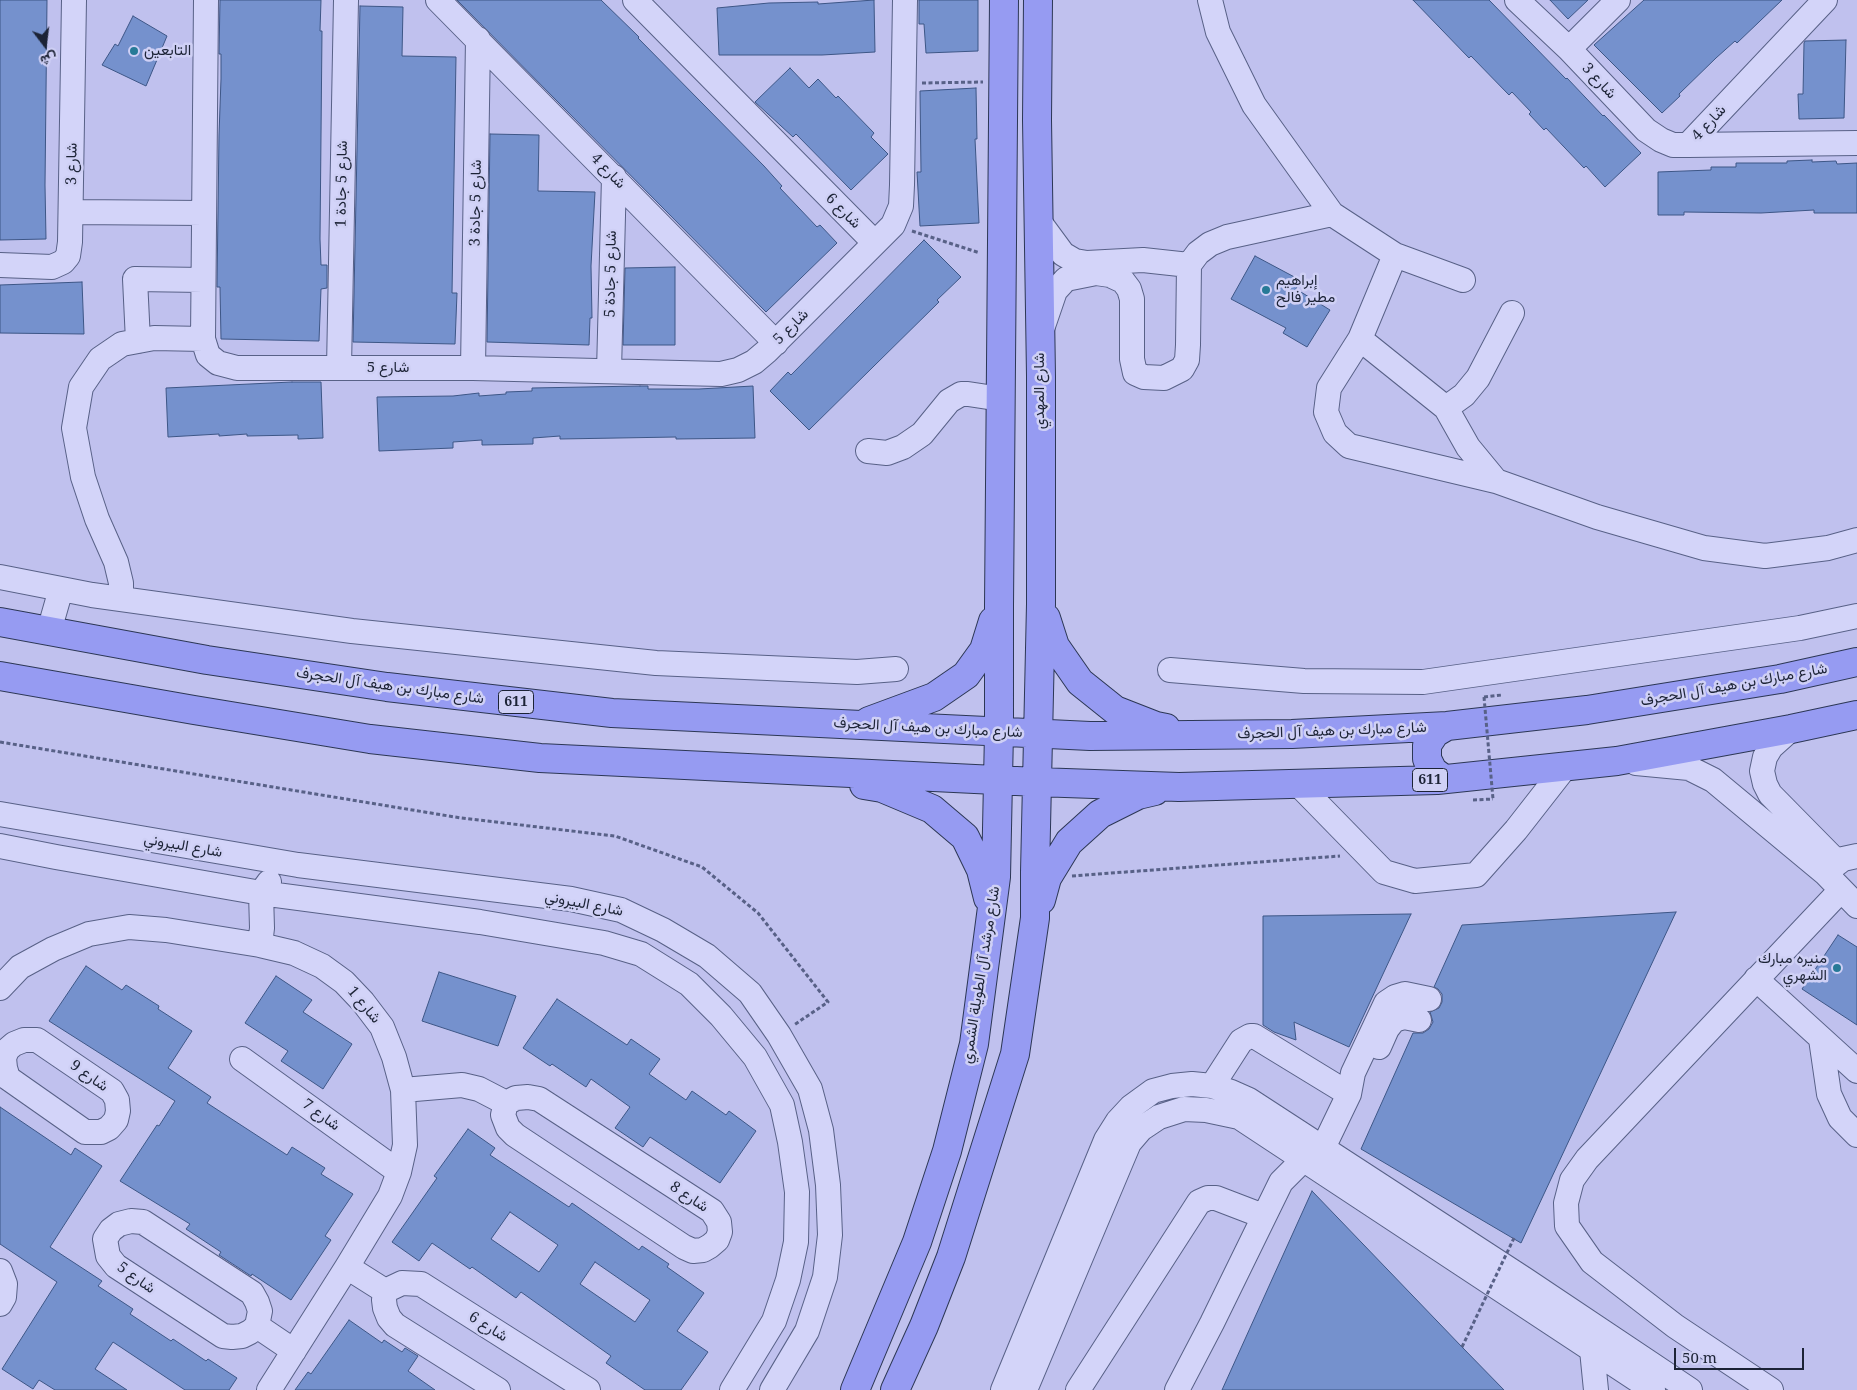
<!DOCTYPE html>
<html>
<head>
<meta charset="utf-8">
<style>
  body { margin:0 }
  #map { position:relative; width:1857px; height:1390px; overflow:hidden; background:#c0c1ee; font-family:"Noto Serif",Vazirmatn,serif }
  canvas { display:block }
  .north { position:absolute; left:20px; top:20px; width:50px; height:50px; -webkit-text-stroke:4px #cfd0f5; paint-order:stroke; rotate:165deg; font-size:14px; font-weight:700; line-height:20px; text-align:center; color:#1c2336 }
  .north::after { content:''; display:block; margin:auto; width:18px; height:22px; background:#1c2336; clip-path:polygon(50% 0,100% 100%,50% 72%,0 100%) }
  .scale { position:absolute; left:1674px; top:1348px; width:130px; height:22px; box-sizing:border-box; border:2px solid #1c2336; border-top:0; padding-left:6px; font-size:15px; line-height:18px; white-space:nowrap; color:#1c2336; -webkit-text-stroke:4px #cfd0f5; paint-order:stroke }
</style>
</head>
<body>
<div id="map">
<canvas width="1857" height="1390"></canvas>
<div class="north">ش</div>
<div class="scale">50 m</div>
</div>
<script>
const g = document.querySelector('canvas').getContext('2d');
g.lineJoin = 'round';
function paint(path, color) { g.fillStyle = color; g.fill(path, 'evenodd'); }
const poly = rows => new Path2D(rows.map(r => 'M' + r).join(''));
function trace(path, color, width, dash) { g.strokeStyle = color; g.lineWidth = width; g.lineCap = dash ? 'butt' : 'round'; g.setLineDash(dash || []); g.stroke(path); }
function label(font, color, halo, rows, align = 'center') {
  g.font = font + ' "Noto Serif",Vazirmatn,serif'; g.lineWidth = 5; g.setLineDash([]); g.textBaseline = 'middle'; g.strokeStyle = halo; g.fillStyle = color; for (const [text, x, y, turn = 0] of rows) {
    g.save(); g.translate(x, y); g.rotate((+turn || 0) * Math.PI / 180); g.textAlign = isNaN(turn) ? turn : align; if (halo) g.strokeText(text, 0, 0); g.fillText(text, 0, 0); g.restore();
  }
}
const building = poly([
  [0,0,47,0,45,185,46,239,0,240,0,0],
  [220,0,321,0,320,31,322,31,320,239,321,265,327,265,327,288,321,289,319,341,221,339,220,287,217,287,219,135,221,79,221,54,219,54,220,0],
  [457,0,601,0,639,37,638,38,764,166,782,186,780,188,798,207,817,227,820,225,837,243,766,312,457,0],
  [874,0,875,52,822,55,719,55,717,8,769,3,818,2,818,4,874,0],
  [919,0,978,0,978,51,926,53,924,24,919,24,919,0],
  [1413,0,1489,0,1566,79,1567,78,1603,116,1604,115,1641,153,1605,187,1586,166,1584,168,1546,128,1544,130,1529,114,1531,112,1512,92,1509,95,1471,56,1469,58,1413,0],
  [1550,0,1588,0,1568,19,1550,0],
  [1644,0,1782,0,1737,43,1735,41,1716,58,1679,94,1680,96,1662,113,1594,45,1644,0],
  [360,6,403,7,402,56,456,57,452,293,457,293,455,344,353,342,360,6],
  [133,16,167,36,146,86,102,65,115,44,118,46,133,16],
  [1846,40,1844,118,1799,119,1798,94,1803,94,1804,43,1805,41,1846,40],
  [790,68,809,88,818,79,836,98,838,96,874,133,871,137,888,154,851,190,796,134,793,137,755,102,790,68],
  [976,88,977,139,975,139,979,223,920,226,917,172,921,172,920,91,976,88],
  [490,134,539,135,538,191,595,192,591,266,592,318,590,318,589,345,487,342,490,134],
  [1812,160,1812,162,1836,161,1837,164,1857,163,1857,213,1814,213,1814,210,1761,213,1684,212,1684,215,1658,215,1658,172,1711,170,1711,167,1736,167,1736,163,1787,163,1787,161,1812,160],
  [924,240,961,277,937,300,939,302,809,430,770,391,788,372,791,375,924,240],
  [1255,256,1300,280,1296,289,1330,310,1307,347,1283,333,1286,328,1231,299,1255,256],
  [675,267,675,345,623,345,625,268,675,267],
  [82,282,84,334,0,333,0,285,82,282],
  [292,382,321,382,323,438,298,439,298,435,247,436,247,434,219,436,219,434,168,437,166,388,292,382],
  [640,386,648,386,648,389,699,389,753,386,755,438,676,439,676,437,560,439,560,436,533,438,533,444,482,445,482,440,453,442,453,448,379,451,377,397,453,396,479,393,479,396,506,394,506,392,532,391,532,388,640,386],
  [1676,912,1521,1243,1361,1149,1413,1033,1423,1033,1429,1029,1433,1022,1430,1012,1439,1008,1442,1002,1442,994,1438,989,1434,987,1462,925,1676,912],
  [1411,914,1349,1047,1294,1022,1296,1040,1274,1032,1263,1025,1263,916,1411,914],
  [1838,935,1857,947,1857,1025,1802,989,1838,935],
  [86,966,122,990,126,985,159,1006,158,1009,192,1031,168,1068,211,1097,207,1103,287,1155,292,1147,325,1168,321,1174,353,1194,325,1236,331,1240,291,1300,252,1274,251,1276,219,1255,221,1252,186,1229,190,1224,120,1181,157,1125,159,1126,175,1101,49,1021,86,966],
  [439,972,516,996,498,1046,422,1021,439,972],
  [276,976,312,1000,303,1012,352,1044,323,1089,281,1061,288,1051,245,1023,276,976],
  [557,999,627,1045,631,1039,660,1059,649,1074,686,1100,692,1091,726,1115,729,1111,756,1131,720,1183,650,1137,643,1147,615,1128,630,1107,591,1079,586,1087,552,1064,550,1066,523,1048,557,999],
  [0,1107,71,1155,75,1148,102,1166,50,1247,102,1281,98,1286,133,1309,130,1314,171,1341,173,1339,206,1361,208,1359,237,1378,229,1390,185,1390,113,1342,95,1369,127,1390,55,1390,39,1380,33,1389,2,1369,57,1282,0,1244,0,1107],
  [468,1129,495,1148,490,1155,569,1207,572,1203,639,1250,642,1246,669,1264,667,1267,704,1293,677,1331,708,1352,681,1390,645,1390,606,1363,611,1356,521,1292,516,1298,472,1267,470,1269,432,1243,419,1261,392,1242,437,1178,434,1176,468,1129],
  [510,1212,558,1245,539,1272,491,1239,510,1212],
  [595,1262,650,1300,635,1322,580,1284,595,1262],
  [1312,1191,1462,1347,1504,1390,1222,1390,1312,1191],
  [349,1320,382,1343,384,1340,402,1352,405,1348,418,1356,408,1371,435,1390,295,1390,308,1372,311,1374,349,1320]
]);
paint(building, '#7591cd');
trace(building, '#3d5686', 1);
const minor = poly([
  [206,0,203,339,208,355,218,363,237,368,473,368,721,374,738,370,754,362,767,351,893,225,901,206,902,185,905,0],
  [438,0,776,343],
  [635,0,874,242],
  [1210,0,1218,32,1254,105,1332,214,1395,255,1360,339,1329,388,1326,412,1335,433,1349,446,1496,481,1597,517,1704,548,1765,556,1828,548,1857,540],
  [1517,0,1569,49,1646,130,1661,140,1673,145,1688,145,1857,143],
  [1569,49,1618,0],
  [1688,145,1825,0],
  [71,212,204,213],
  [1038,220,1063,254,1075,261,1087,263,1143,260,1189,265,1188,345,1187,360,1182,369,1164,378,1144,377,1135,373,1132,359,1132,299,1129,289,1123,281,1110,275,1096,273,1066,279,1055,291,1043,326],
  [1395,255,1463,280],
  [0,265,52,267,63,262,68,256,70,242,74,0],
  [1189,265,1198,253,1210,244,1227,237,1332,214],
  [1360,339,1446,408,1468,447,1496,481],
  [138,341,135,279,203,280],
  [339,368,346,0],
  [473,368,478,39],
  [609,371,614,177],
  [1446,408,1464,395,1478,378,1512,313],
  [868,451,887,453,903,447,922,434,949,401,961,394,968,394,1001,399],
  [0,577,92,595,352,631,656,663,857,672,896,669],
  [121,599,121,583,116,562,97,519,83,477,74,428,81,387,100,359,122,344,154,338,203,339],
  [49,631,61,589],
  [1170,670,1304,681,1423,682,1800,628,1857,616],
  [1791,729,1771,747,1765,757,1762,771,1765,784,1770,794,1837,862],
  [1636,763,1689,768,1713,780,1825,873,1857,906],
  [1297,783,1384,872,1415,881,1476,875,1516,830,1566,766],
  [0,814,298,865,571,899,621,910,663,930,707,956,750,993,779,1035,810,1089,821,1130,828,1185,830,1235,825,1277,807,1331,772,1390],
  [0,846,56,857,261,893,480,922,604,943,641,954,689,984,721,1016,755,1057,782,1105,790,1142,797,1192,796,1242,788,1280,774,1321,732,1390],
  [1826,872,1843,859,1857,856],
  [260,945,262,928,261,893,269,882],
  [1756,979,1857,1071],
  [0,988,20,967,53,949,89,934,129,927,166,930,260,945,294,953,322,966,344,982,363,1002,382,1027,394,1057,403,1090,405,1145,399,1172,390,1196,347,1267,269,1390],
  [1821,1039,1829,1094,1840,1118,1857,1135],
  [24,1040,37,1040,112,1091,117,1100,118,1111,116,1120,109,1128,101,1132,85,1132,8,1078,5,1068,4,1058,7,1050,14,1044,24,1040],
  [1379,1047,1387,1029,1394,1020,1404,1017,1419,1020],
  [242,1059,399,1172],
  [1212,1086,1241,1041,1250,1036,1254,1036,1349,1094],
  [403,1090,462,1085,479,1089,506,1103],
  [528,1097,539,1099,712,1211,719,1222,720,1232,717,1240,710,1246,703,1250,693,1251,684,1247,515,1135,508,1128,503,1115,506,1103,516,1098,528,1097],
  [1323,1148,1349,1094,1353,1073,1386,1003,1395,997,1405,994,1429,999],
  [131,1221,143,1222,252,1293,257,1302,260,1311,257,1326,250,1332,242,1336,232,1337,223,1336,116,1266,108,1256,105,1239,111,1230,119,1224,131,1221],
  [347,1267,385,1291],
  [0,1271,5,1284,4,1297,0,1304],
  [257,1326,294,1351],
  [1592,1350,1596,1390],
  [498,1390,395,1325,389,1318,385,1308,384,1300,385,1291,402,1283,421,1284,588,1390],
  [1003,1390,1106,1140,1118,1121,1131,1107,1153,1091,1172,1086,1192,1084,1212,1086,1231,1092,1249,1100,1524,1279,1690,1390],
  [1025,1390,1129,1143,1141,1129,1159,1117,1184,1109,1206,1110,1239,1117,1653,1390],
  [1078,1390,1199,1202,1208,1198,1216,1198,1263,1216],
  [1177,1390,1212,1323,1281,1182,1303,1160],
  [1771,1390,1675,1326,1592,1262,1567,1226,1566,1203,1572,1180,1587,1159,1841,890]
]);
const major = poly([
  [1046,618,1055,646,1080,682,1115,710,1156,726,1166,728],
  [0,622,207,660,387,687,612,713,1090,736,1292,734,1447,726,1587,710,1780,679,1857,662],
  [0,676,194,710,370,739,540,758,1037,782,1179,787,1437,780,1617,761,1791,729,1857,715],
  [869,721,934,697,966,675,984,650,993,621],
  [1444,779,1433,771,1427,759,1427,745,1435,733,1447,726],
  [864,785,882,788,932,809,965,837,981,870,988,898],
  [1041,900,1047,878,1069,842,1100,814,1138,795,1155,791],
  [855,1390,917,1242,947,1151,974,1044,996,877,999,732,999,605,1004,0],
  [895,1390,924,1326,951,1257,1015,1054,1035,918,1035,872,1041,604,1041,376,1037,120,1038,0]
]);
trace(minor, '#586187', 26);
trace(major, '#2c3755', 30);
trace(poly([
  [922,83,983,82],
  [912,231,980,253],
  [1484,697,1502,695],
  [0,742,461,818,615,836,702,867,758,913,828,1002,794,1025],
  [1473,800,1493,799],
  [1072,876,1340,856]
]), '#586187', 3, [4, 2.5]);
trace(minor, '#d3d4f9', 24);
trace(major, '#969bf2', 28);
trace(poly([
  [1484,697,1493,799],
  [1462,1347,1514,1238]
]), '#586187', 3, [4, 2.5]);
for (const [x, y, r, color] of [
  [134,51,5,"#277a97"],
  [1266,290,5,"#277a97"],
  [1837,968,5,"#277a97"]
]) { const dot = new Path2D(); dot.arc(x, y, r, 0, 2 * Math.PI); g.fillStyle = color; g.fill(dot); trace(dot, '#cfd0f5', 2); }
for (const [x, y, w] of [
  [516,702,35],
  [1430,780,35]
]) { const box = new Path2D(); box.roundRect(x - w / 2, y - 11.5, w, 23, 4); g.fillStyle = '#cfd0f5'; g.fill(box); trace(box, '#1c2336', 1); }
label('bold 14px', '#1c2336', null, [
  ["611",516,702],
  ["611",1430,780]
]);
label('15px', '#1c2336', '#cfd0f5', [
  ["التابعين",144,51],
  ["إبراهيم",1276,281],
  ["مطير فالح",1276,298],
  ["منيره مبارك",1827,959,"right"],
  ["الشهري",1827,976,"right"]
], 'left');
label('15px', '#1c2336', '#cfd0f5', [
  ["شارع 3",1599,81,47],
  ["شارع 4",1709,123,-47],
  ["شارع 3",72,164,-89],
  ["شارع 4",608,171,46],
  ["شارع 5 جادة 1",342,184,-89],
  ["شارع 5 جادة 3",476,203,-89],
  ["شارع 6",843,211,45],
  ["شارع 5 جادة 5",611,274,-89],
  ["شارع 5",791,327,-45],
  ["شارع 5",388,368],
  ["شارع المهدي",1040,391,-90],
  ["شارع مبارك بن هيف آل الحجرف",1734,685,-10],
  ["شارع مبارك بن هيف آل الحجرف",390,686,8],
  ["شارع مبارك بن هيف آل الحجرف",928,728,3],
  ["شارع مبارك بن هيف آل الحجرف",1332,731,-2],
  ["شارع البيروني",183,846,10],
  ["شارع البيروني",584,904,11],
  ["شارع مرشد آل الطويلة الشمري",981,975,-81],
  ["شارع 1",364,1005,50],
  ["شارع 9",89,1076,35],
  ["شارع 7",321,1115,36],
  ["شارع 8",689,1197,34],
  ["شارع 5",136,1278,35],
  ["شارع 6",488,1327,32]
]);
</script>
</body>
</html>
